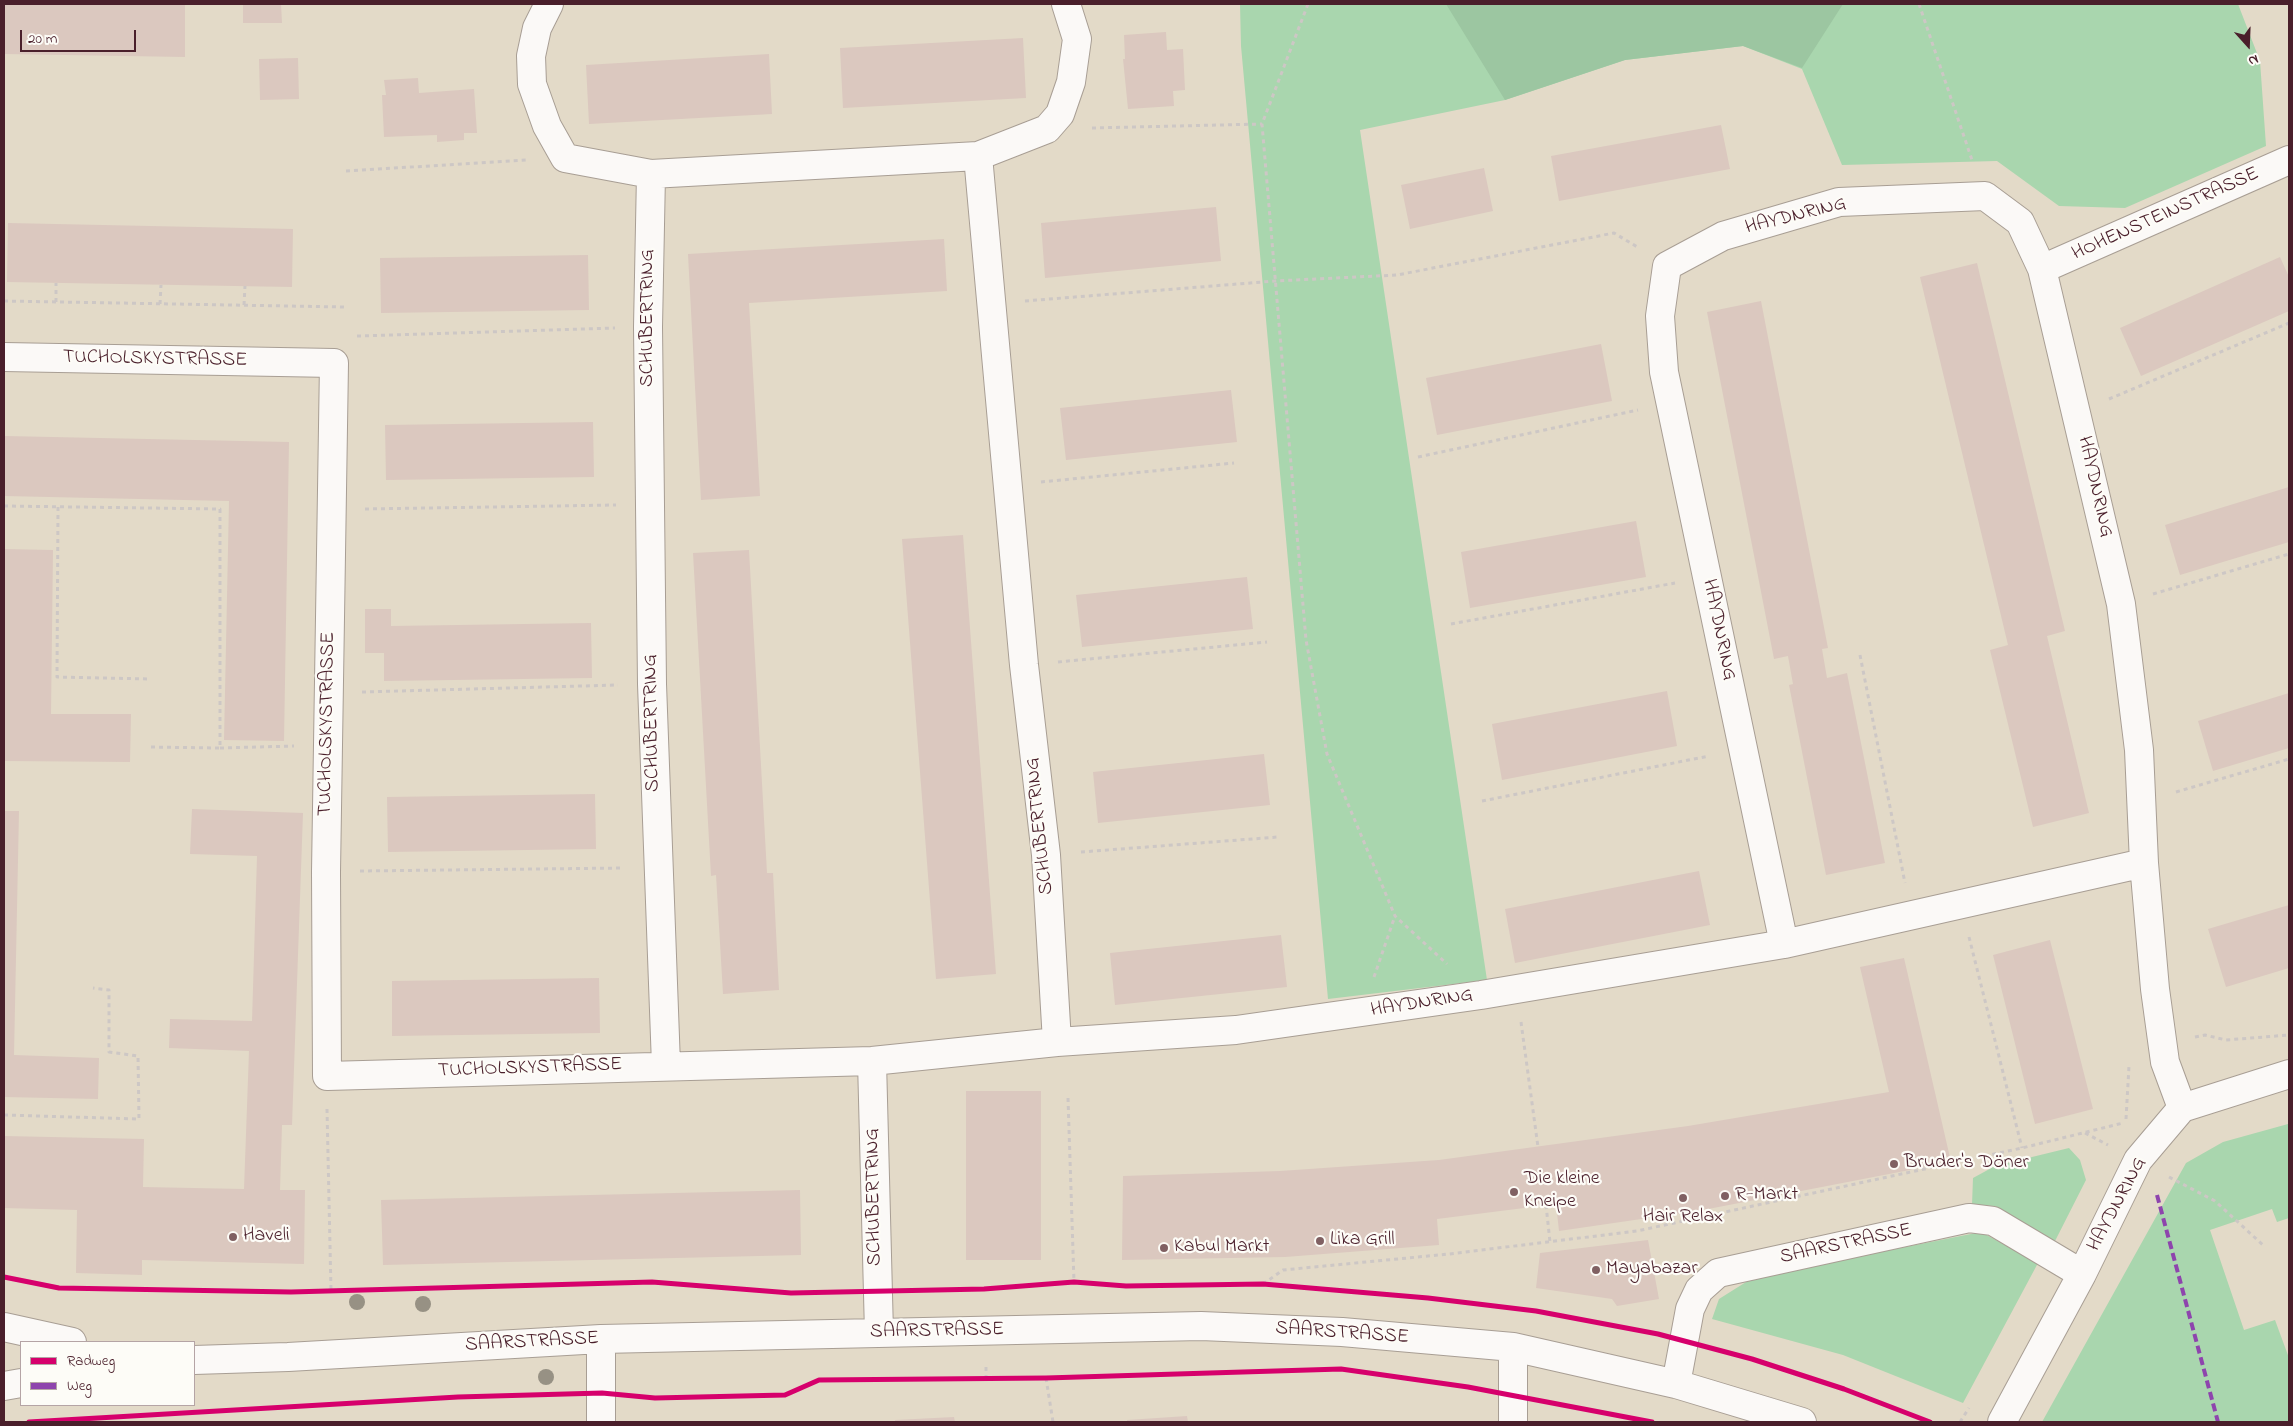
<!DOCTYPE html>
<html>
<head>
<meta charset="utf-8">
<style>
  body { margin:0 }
  #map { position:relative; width:2293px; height:1426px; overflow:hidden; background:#e3dac8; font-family:"Indie Flower",sans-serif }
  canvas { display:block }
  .frame { position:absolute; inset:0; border:5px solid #4a1f2b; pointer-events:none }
  .legend { position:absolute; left:20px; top:1341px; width:175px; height:65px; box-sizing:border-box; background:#fdfcf7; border:1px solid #b5a4a5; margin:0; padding:6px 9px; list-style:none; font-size:15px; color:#4a1f2b }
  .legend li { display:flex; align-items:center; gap:10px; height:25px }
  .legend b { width:25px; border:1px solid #b5a4a5 }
  .north { position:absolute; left:2223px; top:20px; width:50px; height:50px; -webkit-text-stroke:4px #fdfcf7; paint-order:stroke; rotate:160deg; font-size:14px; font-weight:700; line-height:20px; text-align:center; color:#4a1f2b }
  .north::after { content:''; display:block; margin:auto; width:18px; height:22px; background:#4a1f2b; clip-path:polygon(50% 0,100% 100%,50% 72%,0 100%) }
  .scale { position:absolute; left:20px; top:30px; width:116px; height:22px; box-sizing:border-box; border:2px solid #4a1f2b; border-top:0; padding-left:6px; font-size:15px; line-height:18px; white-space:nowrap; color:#4a1f2b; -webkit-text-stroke:4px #fdfcf7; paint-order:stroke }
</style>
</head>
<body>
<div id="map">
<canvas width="2293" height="1426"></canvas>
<div class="frame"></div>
<ul class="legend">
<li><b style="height:6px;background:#d6006c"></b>Radweg</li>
<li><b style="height:6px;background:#8e44ad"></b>Weg</li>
</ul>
<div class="north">N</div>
<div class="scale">20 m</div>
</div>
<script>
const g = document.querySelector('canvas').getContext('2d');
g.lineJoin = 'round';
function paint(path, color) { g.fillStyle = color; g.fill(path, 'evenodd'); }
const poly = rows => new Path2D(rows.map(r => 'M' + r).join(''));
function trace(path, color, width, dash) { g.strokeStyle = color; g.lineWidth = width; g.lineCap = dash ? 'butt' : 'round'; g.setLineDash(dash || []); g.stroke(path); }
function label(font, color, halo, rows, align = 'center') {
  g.font = font + ' "Indie Flower",sans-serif'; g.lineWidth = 4.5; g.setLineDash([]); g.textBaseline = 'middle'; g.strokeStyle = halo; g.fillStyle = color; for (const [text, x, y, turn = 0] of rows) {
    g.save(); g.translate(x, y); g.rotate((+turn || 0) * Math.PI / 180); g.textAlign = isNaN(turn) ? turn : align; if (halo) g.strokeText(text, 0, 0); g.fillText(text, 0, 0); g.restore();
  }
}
paint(poly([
  [1240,4,2238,4,2260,61,2266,146,2125,208,2059,206,1997,161,1842,165,1802,69,1743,46,1625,60,1505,100,1360,130,1487,980,1328,999,1241,46],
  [2288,1124,2289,1218,2277,1222,2272,1209,2210,1230,2244,1330,2275,1320,2289,1358,2289,1422,2042,1422,2186,1163,2223,1142],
  [2069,1148,2080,1160,2086,1180,2054,1243,1995,1206,1972,1205,1973,1178,1995,1166],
  [1981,1232,2038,1263,1963,1403,1843,1355,1712,1319,1719,1299,1754,1277]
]), '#a9d6ae');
paint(poly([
  [1446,4,1843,4,1802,68,1743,46,1625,60,1505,100]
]), '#9cc6a1');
paint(poly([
  [4,4,185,4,185,57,4,54],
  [243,4,281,4,282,23,243,23],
  [1166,32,1167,50,1183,49,1185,90,1173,91,1174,106,1128,109,1123,59,1125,59,1124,35],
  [1023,38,1026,98,843,108,840,48],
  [769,54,772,114,589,124,586,65],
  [298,58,299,99,260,100,259,59],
  [418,78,419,93,474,89,477,133,464,133,464,140,437,142,437,135,384,137,382,95,386,95,384,80],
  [1721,125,1730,169,1559,201,1551,156],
  [1484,168,1493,211,1410,229,1401,185],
  [1216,207,1221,261,1045,278,1041,223],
  [8,223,293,229,292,287,7,282],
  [944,239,947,291,749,303,760,496,701,500,688,254],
  [588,255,589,310,381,313,380,258],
  [2280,257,2289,277,2289,311,2141,376,2120,328],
  [1977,263,2065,631,2047,636,2089,813,2033,827,1990,650,2008,645,1920,277],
  [1761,301,1828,648,1822,649,1827,678,1847,673,1885,863,1826,875,1789,685,1793,684,1788,656,1774,659,1707,312],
  [1601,344,1612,401,1437,435,1426,378],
  [1231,390,1237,442,1066,460,1060,408],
  [593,422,594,477,386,480,385,425],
  [5,436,289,442,284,741,224,740,229,501,4,496],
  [2289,487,2289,542,2180,575,2165,525],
  [1636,521,1646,577,1470,608,1461,552],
  [963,535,996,974,936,979,902,539],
  [4,549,53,550,51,714,131,714,130,762,4,761],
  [749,550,767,873,773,873,779,990,723,994,716,875,711,876,693,553],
  [1247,577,1253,629,1082,647,1076,595],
  [365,609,391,609,391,626,591,623,592,678,384,681,384,653,365,653],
  [1667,691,1677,746,1502,780,1492,724],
  [2289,693,2289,748,2213,771,2198,721],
  [1264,754,1270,805,1098,823,1093,772],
  [595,794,596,849,388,852,387,797],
  [192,809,303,813,292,1125,282,1125,280,1190,305,1190,304,1264,142,1260,142,1275,76,1273,77,1210,4,1208,4,1136,144,1139,143,1187,244,1189,249,1051,169,1048,170,1019,252,1021,257,856,190,854],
  [4,811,19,811,14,1055,99,1058,98,1099,4,1097],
  [1699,871,1710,925,1515,963,1505,909],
  [2289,905,2289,968,2226,987,2208,929],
  [1281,935,1287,987,1115,1005,1110,953],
  [2050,940,2093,1109,2035,1124,1993,955],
  [1904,958,1951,1162,1703,1210,1559,1231,1556,1204,1437,1219,1439,1245,1285,1257,1122,1260,1123,1176,1280,1171,1439,1160,1688,1126,1889,1092,1860,967],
  [599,978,600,1033,392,1036,392,981],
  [966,1091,1041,1091,1041,1260,966,1260],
  [800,1190,801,1255,383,1265,381,1200],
  [1648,1240,1659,1299,1617,1306,1612,1299,1536,1288,1540,1253],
  [1187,1416,1188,1422,1127,1422,1127,1420],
  [954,1417,955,1422,895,1422,895,1420]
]), '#dbc8bf');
const minor = poly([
  [549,4,537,28,531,56,532,84,547,126,565,158,651,174,978,156,1047,129,1060,114,1071,82,1077,39,1066,4],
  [978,156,1024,665,1046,855,1057,1042],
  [651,174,648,327,652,684,666,1065],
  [2042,269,2289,160],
  [4,357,334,363,326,872,327,1076,872,1061,1057,1042,1236,1030,1481,995,1784,944,2144,863],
  [1784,944,1664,372,1660,316,1667,266,1723,236,1839,202,1985,196,2020,222,2042,269,2121,604,2139,750,2144,863,2155,989,2165,1062,2182,1108],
  [872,1061,879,1333],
  [2182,1108,2289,1074],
  [4,1327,72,1342],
  [601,1339,601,1422],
  [194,1360,288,1357,601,1339,1201,1326,1342,1332,1513,1347,1676,1384,1802,1422],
  [1676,1384,1690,1309,1699,1290,1718,1273,1969,1218,1993,1221,2082,1274],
  [4,1386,21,1383],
  [1513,1422,1513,1347],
  [2002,1422,2082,1274,2138,1160,2182,1108]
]);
trace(minor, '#a89e94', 30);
trace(poly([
  [1308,4,1262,124,1306,640,1327,754,1395,916,1447,964],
  [1919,4,1973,163],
  [1092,128,1262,124],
  [346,171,527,160],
  [4,301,344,307],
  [1025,301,1275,281,1397,275,1614,233,1639,248],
  [56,302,56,283],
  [160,304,161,285],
  [244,305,245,286],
  [357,336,615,328],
  [2109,399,2289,323],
  [1418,457,1638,410],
  [1041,482,1234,463],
  [4,506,220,509,220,748,147,747],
  [58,507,57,677,150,679],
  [365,509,616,505],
  [2153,594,2289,554],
  [1451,624,1675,583],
  [1860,655,1905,883],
  [1058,662,1267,642],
  [362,692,618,685],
  [220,748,294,746],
  [2176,792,2289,759],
  [1482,801,1709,756],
  [1081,852,1278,837],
  [360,871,624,868],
  [1969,937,2022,1148],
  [1374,977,1395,916],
  [1521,1022,1538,1147],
  [2195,1037,2205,1035,2226,1040,2289,1035],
  [1068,1098,1074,1282],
  [327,1109,331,1291],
  [4,1115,139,1119,138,1056,109,1052,109,990,93,988],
  [2126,1119,2129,1066],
  [2085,1133,2108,1145],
  [2169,1177,2215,1201,2264,1246],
  [1546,1205,1550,1242],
  [1263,1284,1283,1270,1449,1254,1637,1231,2022,1148,2123,1123],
  [1046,1378,1053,1422],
  [986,1379,986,1365],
  [1960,1422,1969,1408]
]), '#cdc7c5', 3, [4, 4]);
trace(minor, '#fbf9f7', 28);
trace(poly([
  [2157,1195,2218,1422]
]), '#8e44ad', 4, [8, 4]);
trace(poly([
  [4,1277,59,1288,291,1292,652,1282,791,1293,984,1289,1074,1282,1126,1286,1263,1284,1428,1298,1536,1311,1658,1334,1752,1359,1844,1389,1930,1422],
  [29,1422,458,1397,602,1393,655,1398,785,1395,819,1380,1046,1378,1341,1369,1468,1387,1652,1422]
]), '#d6006c', 5);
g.fillStyle = '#979184';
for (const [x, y] of [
  [357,1302],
  [423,1304],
  [546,1377]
]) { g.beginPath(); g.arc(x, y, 8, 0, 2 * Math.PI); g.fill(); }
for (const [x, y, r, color] of [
  [1894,1164,5,"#806062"],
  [1514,1192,5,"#806062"],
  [1725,1196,5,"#806062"],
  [1683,1198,5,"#806062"],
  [233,1237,5,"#806062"],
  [1320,1241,5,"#806062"],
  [1164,1248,5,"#806062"],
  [1596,1270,5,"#806062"]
]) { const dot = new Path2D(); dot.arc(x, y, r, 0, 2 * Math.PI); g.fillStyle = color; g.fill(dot); trace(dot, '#fdfcf7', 2); }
label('20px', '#4a1f2b', '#fdfcf7', [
  ["HOHENSTEINSTRASSE",2166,215,-24],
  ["HAYDNRING",1796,217,-14],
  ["SCHUBERTRING",649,318,-90],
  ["TUCHOLSKYSTRASSE",155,360,1],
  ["HAYDNRING",2094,487,77],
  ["HAYDNRING",1718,630,78],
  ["SCHUBERTRING",653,723,-91],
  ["TUCHOLSKYSTRASSE",328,724,-89],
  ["SCHUBERTRING",1041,826,-96],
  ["HAYDNRING",1422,1004,-9],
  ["TUCHOLSKYSTRASSE",530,1069,-2],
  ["SCHUBERTRING",875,1197,-91],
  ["HAYDNRING",2118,1205,-62],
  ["SAARSTRASSE",1846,1245,-12],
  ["SAARSTRASSE",937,1332,-1],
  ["SAARSTRASSE",1342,1334,4],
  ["SAARSTRASSE",532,1343,-3]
]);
label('20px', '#4a1f2b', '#fdfcf7', [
  ["Bruder's Döner",1904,1164],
  ["Die kleine",1524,1180],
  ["Kneipe",1524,1203],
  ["R-Markt",1735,1196],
  ["Hair Relax",1683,1218,"center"],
  ["Haveli",243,1237],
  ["Lika Grill",1330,1241],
  ["Kabul Markt",1174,1248],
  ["Mayabazar",1606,1270]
], 'left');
</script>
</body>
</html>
